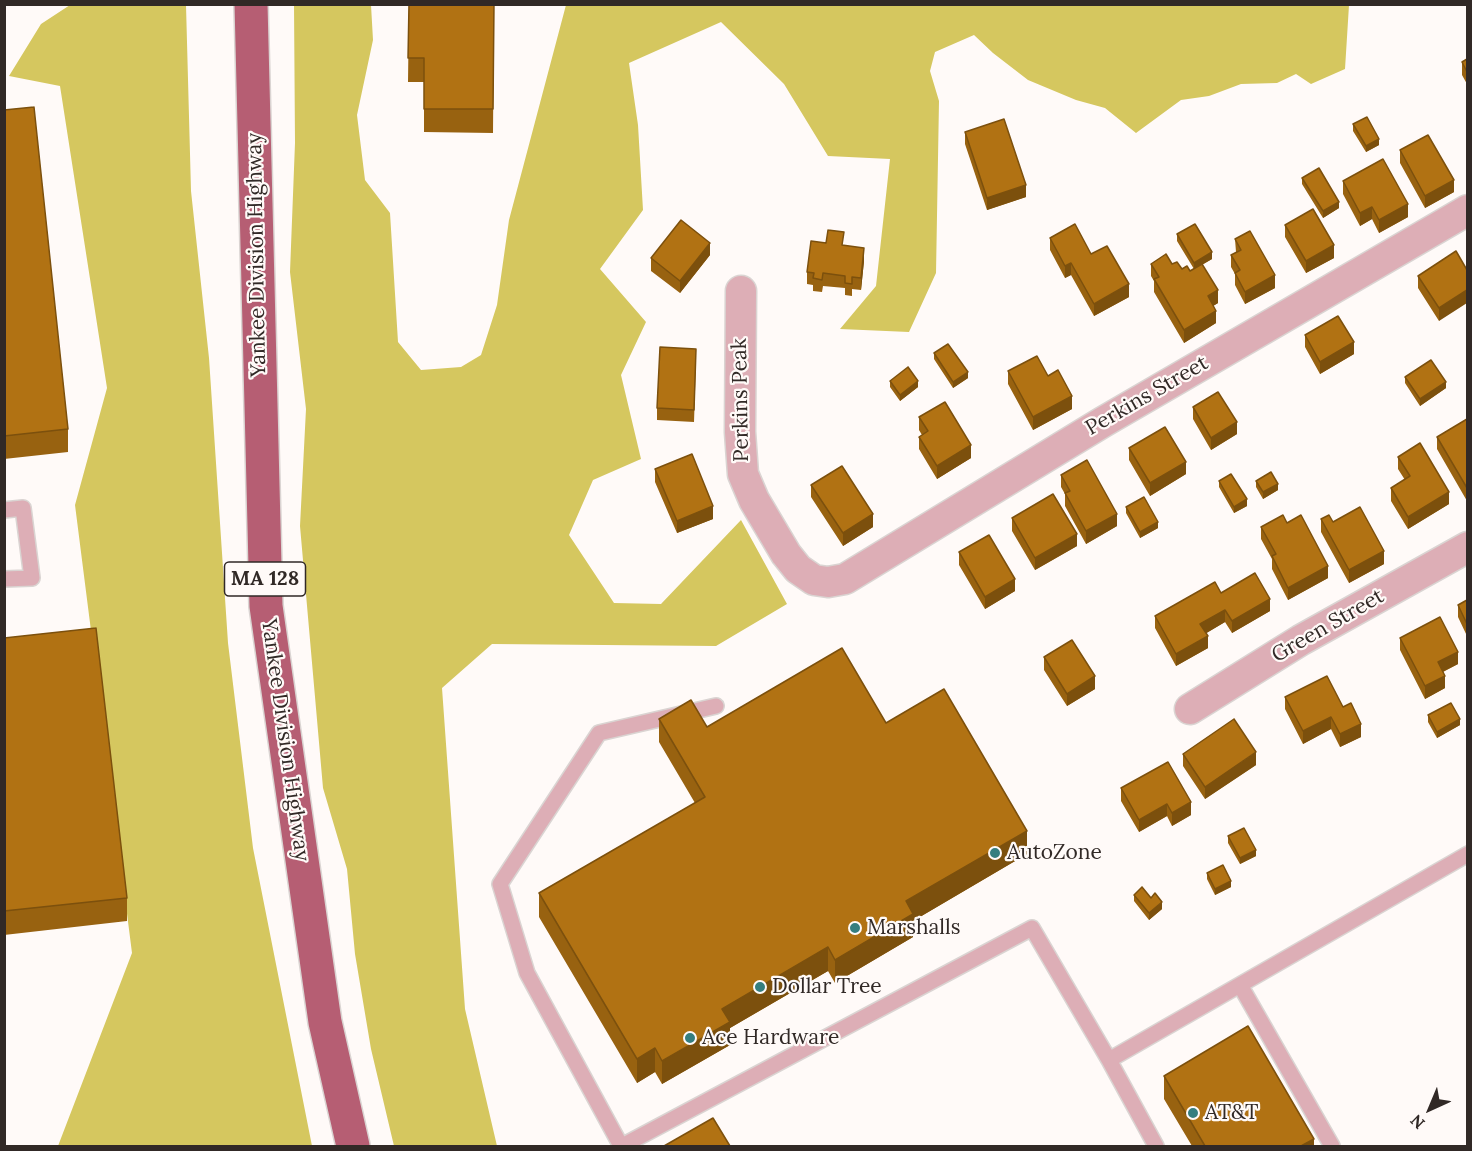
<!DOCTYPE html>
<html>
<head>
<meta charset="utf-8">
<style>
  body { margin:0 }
  #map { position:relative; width:1472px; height:1151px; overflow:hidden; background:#fffaf8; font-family:Lora,serif }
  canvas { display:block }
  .frame { position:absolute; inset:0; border:6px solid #312926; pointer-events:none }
  .north { position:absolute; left:1400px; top:1079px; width:60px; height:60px; -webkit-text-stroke:4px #fffaf8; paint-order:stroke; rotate:224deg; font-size:16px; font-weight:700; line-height:24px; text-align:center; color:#312926 }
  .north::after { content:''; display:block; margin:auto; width:21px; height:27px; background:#312926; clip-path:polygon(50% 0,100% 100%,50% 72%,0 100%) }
</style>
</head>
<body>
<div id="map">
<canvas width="1472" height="1151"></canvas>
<div class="frame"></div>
<div class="north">N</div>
</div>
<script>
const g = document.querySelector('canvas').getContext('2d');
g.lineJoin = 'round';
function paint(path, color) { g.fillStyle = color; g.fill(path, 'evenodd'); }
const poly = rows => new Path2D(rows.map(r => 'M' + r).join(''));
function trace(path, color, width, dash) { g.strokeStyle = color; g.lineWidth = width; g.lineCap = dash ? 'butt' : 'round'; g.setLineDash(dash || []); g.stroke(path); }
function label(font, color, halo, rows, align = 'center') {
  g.font = font + ' Lora,serif'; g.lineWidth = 4.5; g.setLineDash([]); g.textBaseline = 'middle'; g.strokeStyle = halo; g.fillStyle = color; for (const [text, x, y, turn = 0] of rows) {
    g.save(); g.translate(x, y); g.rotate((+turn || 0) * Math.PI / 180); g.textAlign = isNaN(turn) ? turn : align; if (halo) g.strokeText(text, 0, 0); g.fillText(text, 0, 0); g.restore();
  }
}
paint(poly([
  [70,5,186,5,191,191,209,358,228,643,253,848,312,1146,58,1146,132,953,75,505,107,388,60,86,9,76,41,24],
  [294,5,371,5,373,40,357,115,365,180,390,213,398,342,421,370,461,367,481,355,497,305,509,220,566,5,1349,5,1345,69,1311,84,1296,74,1277,83,1241,84,1209,96,1181,100,1136,133,1105,108,1076,100,1028,80,993,53,974,35,935,52,930,71,939,101,936,273,909,332,840,329,876,286,890,159,828,156,784,84,721,22,629,63,638,125,643,210,600,269,646,322,621,375,641,459,593,480,569,535,614,603,661,604,741,520,787,604,716,646,492,644,442,688,465,1009,497,1146,394,1146,371,1049,355,954,347,869,323,788,300,526,306,409,290,272,295,143]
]), '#d5c75f');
const service = poly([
  [4,510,23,508,32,578,4,579],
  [1240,985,1332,1146],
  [1109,1060,1156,1146],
  [621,1146,527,973,500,884,599,733,716,706],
  [622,1146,1032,928,1109,1060,1468,854]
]);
const minor = poly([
  [741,291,740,432,743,474,754,500,786,554,798,569,814,580,828,582,845,579,1103,422,1468,210],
  [1190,709,1301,640,1468,547]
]);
const trunk = poly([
  [251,4,266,606,325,1022,353,1146]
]);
trace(service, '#dad4d2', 18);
trace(minor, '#dad4d2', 33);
trace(trunk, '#dad4d2', 36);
trace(service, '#ddaeb6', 15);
trace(minor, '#ddaeb6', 30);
trace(trunk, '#b65e73', 33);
paint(poly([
  [409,4,494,4,493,133,424,132,424,82,408,82],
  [1467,59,1467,84,1462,75,1462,62],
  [4,110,68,429,68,452,4,459],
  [1353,124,1379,145,1366,152,1353,131],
  [965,132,1026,197,987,210,965,144],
  [1400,150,1454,192,1425,208,1400,163],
  [1302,178,1339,208,1323,218,1302,184],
  [1343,181,1408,217,1379,233,1372,219,1360,226,1343,194],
  [1285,225,1334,258,1306,273,1285,237],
  [1177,234,1212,259,1202,265,1218,303,1213,306,1216,323,1184,343,1154,292,1154,281,1151,276,1151,264,1172,264,1182,269,1190,271,1194,269,1177,241],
  [1050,238,1091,254,1129,297,1094,316,1071,275,1065,278,1050,250],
  [1235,239,1275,288,1245,304,1235,285,1235,274,1231,267,1231,255,1236,252],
  [844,246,864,261,861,290,852,289,852,296,845,295,845,288,823,286,822,292,813,291,813,285,807,284,807,272],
  [1456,251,1439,321,1418,288,1418,276],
  [710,255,680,293,651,271,651,258],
  [1305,335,1354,354,1320,374,1305,347],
  [934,353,968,378,953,388,934,359],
  [696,361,694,422,657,420,657,408],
  [1008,371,1048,376,1072,409,1033,430,1008,384],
  [1405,377,1446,388,1420,406,1405,383],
  [890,381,918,387,900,401,890,387],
  [1193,407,1237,434,1211,450,1193,419],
  [919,417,971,458,937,479,919,449,919,437,922,435,919,430],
  [1467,419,1467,501,1437,449,1437,437],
  [1129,448,1186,474,1150,496,1129,460],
  [1398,457,1449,504,1408,529,1391,501,1391,488,1405,480,1398,469],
  [655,469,713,519,677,533,655,482],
  [1061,475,1117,526,1086,544,1065,506,1065,494,1061,487],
  [1219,481,1247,506,1234,513,1219,487],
  [1256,481,1278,490,1263,499,1256,487],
  [811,485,873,527,843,546,811,497],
  [1126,507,1158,528,1140,538,1126,513],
  [1012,518,1077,546,1035,570,1012,531],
  [1321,519,1333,522,1384,564,1349,583,1321,532],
  [1287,523,1328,578,1288,600,1272,569,1272,559,1261,539,1261,527],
  [959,552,1015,591,985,609,959,565],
  [1221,593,1270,611,1232,633,1225,622,1206,633,1208,648,1176,666,1155,628,1155,616],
  [1467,600,1467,636,1458,617,1458,605],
  [4,638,127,898,127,921,4,935],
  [1400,638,1458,664,1443,672,1445,688,1425,699,1400,650],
  [1044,657,1095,689,1067,706,1044,670],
  [1285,697,1343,707,1361,737,1340,747,1331,729,1303,744,1285,709],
  [1428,715,1460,725,1437,738,1428,722],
  [659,719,707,727,1027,854,913,921,913,937,835,983,828,971,730,1028,730,1045,662,1084,655,1072,637,1083,539,917,539,893,695,803,659,742],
  [1183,754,1256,765,1205,799,1183,766],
  [1121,788,1191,802,1191,815,1172,826,1167,816,1139,832,1121,801],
  [1228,836,1256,856,1240,864,1228,843],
  [1207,873,1231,887,1215,895,1207,879],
  [1134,895,1151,898,1162,909,1149,920,1134,901],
  [1164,1076,1314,1146,1192,1146,1164,1099]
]), '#986210');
paint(poly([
  [1379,139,1379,145,1366,152,1366,146],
  [1454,180,1454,192,1425,208,1425,196],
  [1026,185,1026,197,987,210,987,198],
  [1339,202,1339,208,1323,218,1323,211],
  [1408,204,1408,217,1379,233,1379,220],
  [1372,207,1372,219,1360,226,1360,213],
  [710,243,710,255,680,293,680,281],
  [1334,245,1334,258,1306,273,1306,261],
  [864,248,864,261,861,290,861,278],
  [1212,252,1212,259,1194,269,1194,263],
  [1071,263,1071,275,1065,278,1065,266],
  [1275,275,1275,288,1245,304,1245,292],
  [1129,284,1129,297,1094,316,1094,304],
  [1218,290,1218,303,1208,309,1208,296],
  [1467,290,1467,303,1439,321,1439,308],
  [1216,311,1216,323,1184,343,1184,330],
  [1354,342,1354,354,1320,374,1320,362],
  [968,372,968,378,953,388,953,382],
  [918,381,918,387,900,401,900,395],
  [1446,382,1446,388,1420,406,1420,399],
  [1072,396,1072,409,1033,430,1033,417],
  [1237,422,1237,434,1211,450,1211,438],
  [971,445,971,458,937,479,937,466],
  [1186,462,1186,474,1150,496,1150,483],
  [1278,484,1278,490,1263,499,1263,492],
  [1449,492,1449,504,1408,529,1408,517],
  [1247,499,1247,506,1234,513,1234,507],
  [713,506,713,519,677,533,677,521],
  [873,514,873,527,843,546,843,533],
  [1117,514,1117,526,1086,544,1086,531],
  [1158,522,1158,528,1140,538,1140,532],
  [1077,534,1077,546,1035,570,1035,558],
  [1384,551,1384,564,1349,583,1349,570],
  [1328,566,1328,578,1288,600,1288,588],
  [1015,579,1015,591,985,609,985,597],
  [1270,599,1270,611,1232,633,1232,621],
  [1225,610,1225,622,1200,637,1200,624],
  [1208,636,1208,648,1176,666,1176,654],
  [1458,652,1458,664,1438,674,1438,662],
  [1095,676,1095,689,1067,706,1067,694],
  [1445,676,1445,688,1425,699,1425,686],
  [1331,717,1331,729,1303,744,1303,731],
  [1460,719,1460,725,1437,738,1437,732],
  [1361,724,1361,737,1340,747,1340,734],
  [1256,752,1256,765,1205,799,1205,787],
  [1191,802,1191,815,1172,826,1172,813],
  [1167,804,1167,816,1139,832,1139,820],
  [1027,831,1027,854,913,921,913,937,835,983,835,960,906,901],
  [1256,850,1256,856,1240,864,1240,858],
  [1231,881,1231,887,1215,895,1215,889],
  [1162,902,1162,909,1149,920,1149,913],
  [828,947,828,971,730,1028,730,1045,662,1084,662,1061,722,1009],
  [655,1048,655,1072,637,1083,637,1059],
  [1314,1139,1314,1146,1301,1146]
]), '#7c500d');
const building = poly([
  [409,4,494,4,493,109,424,109,424,58,408,58,409,4],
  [1467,59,1467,72,1462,62,1467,59],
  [34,107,68,429,4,436,4,110,34,107],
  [1367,117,1379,139,1366,146,1353,124,1367,117],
  [1004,119,1026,185,987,198,965,132,1004,119],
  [1428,135,1454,180,1425,196,1400,150,1428,135],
  [1383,159,1408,204,1379,220,1372,207,1360,213,1343,181,1383,159],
  [1319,168,1339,202,1323,211,1302,178,1319,168],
  [1313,209,1334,245,1306,261,1285,225,1313,209],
  [681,220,710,243,680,281,651,258,681,220],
  [1075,224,1091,254,1107,246,1129,284,1094,304,1071,263,1065,266,1050,238,1075,224],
  [1195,224,1212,252,1194,263,1177,234,1195,224],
  [828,230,844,232,842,245,864,248,861,278,852,277,852,284,845,283,845,276,823,273,822,280,813,278,814,273,807,272,811,241,826,243,828,230],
  [1250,231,1275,275,1245,292,1235,273,1240,270,1231,255,1241,250,1235,239,1250,231],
  [1456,251,1467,270,1467,290,1439,308,1418,276,1456,251],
  [1166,254,1172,264,1177,262,1182,269,1187,266,1190,271,1202,264,1218,290,1208,296,1216,311,1184,330,1154,279,1159,277,1151,264,1166,254],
  [1338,316,1354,342,1320,362,1305,335,1338,316],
  [948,344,968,372,953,382,934,353,948,344],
  [660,347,696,349,694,410,657,408,660,347],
  [1037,356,1048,376,1058,370,1072,396,1033,417,1008,371,1037,356],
  [1431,360,1446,382,1420,399,1405,377,1431,360],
  [908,367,918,381,900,395,890,381,908,367],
  [1218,392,1237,422,1211,438,1193,407,1218,392],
  [945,402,971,445,937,466,919,437,928,431,919,417,945,402],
  [1467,419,1467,488,1437,437,1467,419],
  [1165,427,1186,462,1150,483,1129,448,1165,427],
  [1420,443,1449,492,1408,517,1391,488,1410,476,1398,457,1420,443],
  [692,454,713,506,677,521,655,469,692,454],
  [1087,460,1117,514,1086,531,1065,493,1070,491,1061,475,1087,460],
  [842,466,873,514,843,533,811,485,842,466],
  [1271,472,1278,484,1263,492,1256,481,1271,472],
  [1231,474,1247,499,1234,507,1219,481,1231,474],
  [1053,494,1077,534,1035,558,1012,518,1053,494],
  [1144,497,1158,522,1140,532,1126,507,1144,497],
  [1360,507,1384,551,1349,570,1321,519,1329,515,1333,522,1360,507],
  [1283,515,1287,523,1301,515,1328,566,1288,588,1272,556,1276,554,1261,527,1283,515],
  [989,535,1015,579,985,597,959,552,989,535],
  [1255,573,1270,599,1232,621,1225,610,1200,624,1208,636,1176,654,1155,616,1215,582,1221,593,1255,573],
  [1467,600,1467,624,1458,605,1467,600],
  [1440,617,1458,652,1438,662,1445,676,1425,686,1400,638,1440,617],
  [96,628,127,898,4,911,4,638,96,628],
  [1072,640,1095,676,1067,694,1044,657,1072,640],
  [842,648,886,723,944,689,1027,831,906,901,913,914,835,960,828,947,722,1009,730,1022,662,1061,655,1048,637,1059,539,893,705,797,659,719,691,700,707,727,842,648],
  [1327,676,1343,707,1351,703,1361,724,1340,734,1331,717,1303,731,1285,697,1327,676],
  [1451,703,1460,719,1437,732,1428,715,1451,703],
  [1234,719,1256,752,1205,787,1183,754,1234,719],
  [1168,762,1191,802,1172,813,1167,804,1139,820,1121,788,1168,762],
  [1244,828,1256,850,1240,858,1228,836,1244,828],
  [1223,865,1231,881,1215,889,1207,873,1223,865],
  [1142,887,1151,898,1155,893,1162,902,1149,913,1134,895,1142,887],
  [1248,1026,1314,1139,1301,1146,1205,1146,1164,1076,1248,1026],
  [713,1118,730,1146,664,1146,713,1118]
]);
paint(building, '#b17213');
trace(building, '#7c500d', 1.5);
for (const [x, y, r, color] of [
  [995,853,6,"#357e7f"],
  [855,928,6,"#357e7f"],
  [760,987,6,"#357e7f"],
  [690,1038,6,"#357e7f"],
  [1193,1113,6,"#357e7f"]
]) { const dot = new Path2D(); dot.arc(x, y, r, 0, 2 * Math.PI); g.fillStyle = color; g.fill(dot); trace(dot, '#fffaf8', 2); }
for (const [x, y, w] of [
  [265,579,81]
]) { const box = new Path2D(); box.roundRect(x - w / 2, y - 17, w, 34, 4.5); g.fillStyle = '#fffaf8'; g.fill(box); trace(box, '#312926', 1.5); }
label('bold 20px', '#312926', null, [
  ["MA 128",265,579]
]);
label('21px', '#312926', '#fffaf8', [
  ["Yankee Division Highway",257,255,-91],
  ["Perkins Street",1147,396,-30],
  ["Perkins Peak",741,400,-91],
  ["Green Street",1328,626,-30],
  ["Yankee Division Highway",285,740,82]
]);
label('21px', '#312926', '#fffaf8', [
  ["AutoZone",1007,853],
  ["Marshalls",867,928],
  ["Dollar Tree",772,987],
  ["Ace Hardware",702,1038],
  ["AT&T",1205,1113]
], 'left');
</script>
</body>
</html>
